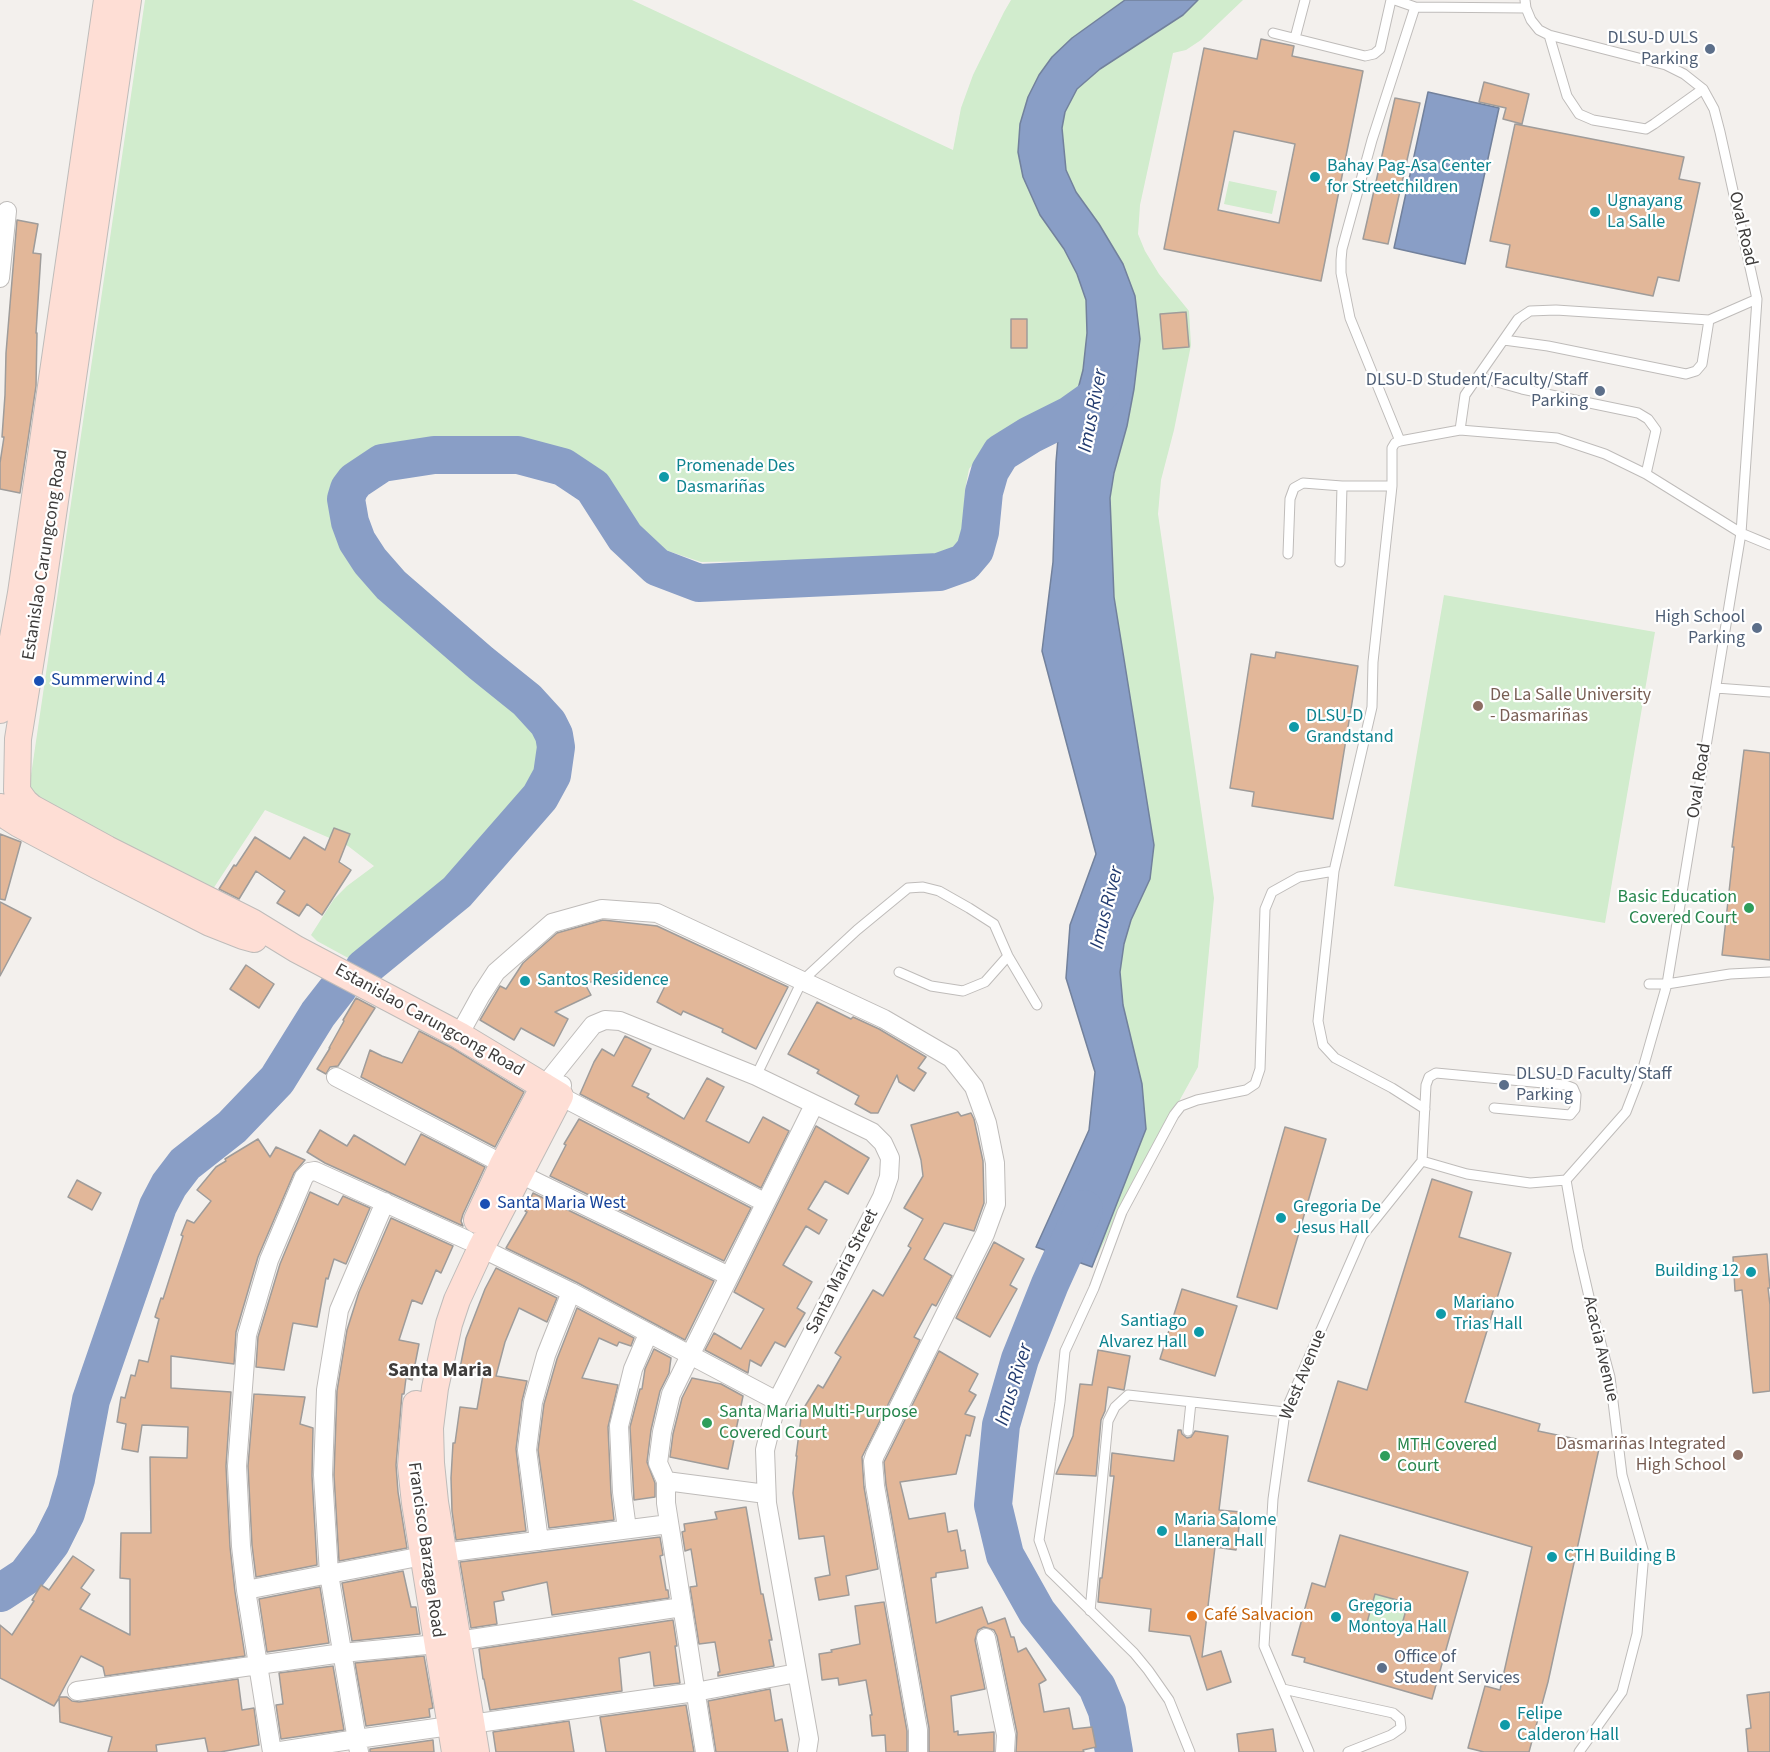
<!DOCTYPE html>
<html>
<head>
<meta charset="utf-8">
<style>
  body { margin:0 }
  canvas { display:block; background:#f3f0ed }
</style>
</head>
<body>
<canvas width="1770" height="1752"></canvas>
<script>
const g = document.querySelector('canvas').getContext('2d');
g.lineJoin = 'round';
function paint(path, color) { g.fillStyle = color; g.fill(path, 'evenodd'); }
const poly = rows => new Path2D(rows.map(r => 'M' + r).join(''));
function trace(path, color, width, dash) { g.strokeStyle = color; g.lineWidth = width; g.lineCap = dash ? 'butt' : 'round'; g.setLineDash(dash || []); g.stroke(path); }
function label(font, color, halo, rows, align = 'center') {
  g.font = font + ' "Source Sans 3",sans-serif'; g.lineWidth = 4.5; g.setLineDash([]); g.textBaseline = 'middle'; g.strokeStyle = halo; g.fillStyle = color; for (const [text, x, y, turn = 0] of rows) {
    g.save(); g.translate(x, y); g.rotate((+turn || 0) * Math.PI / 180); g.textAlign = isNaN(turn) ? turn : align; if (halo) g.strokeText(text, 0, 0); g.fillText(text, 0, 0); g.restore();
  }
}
paint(poly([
  [145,0,632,0,953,150,961,108,973,75,1004,12,1011,0,1125,0,1072,38,1052,57,1064,249,1077,274,1086,300,1087,333,1083,370,1078,389,1061,404,1008,433,987,447,969,469,965,490,963,530,959,540,953,551,933,558,701,562,665,550,637,528,614,490,601,474,585,463,559,451,518,443,438,439,401,443,376,451,343,472,333,481,329,493,335,526,345,549,358,569,380,594,470,673,517,710,535,729,542,746,540,769,527,789,446,884,350,959,317,941,311,935,334,899,347,886,374,866,348,846,265,810,211,892,38,800,32,792,30,782],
  [1198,0,1243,0,1201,40,1186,50,1173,53,1140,205,1138,234,1145,251,1159,274,1189,311,1191,345,1174,430,1161,480,1158,514,1214,898,1198,1067,1124,1201,1092,1267,1146,1129,1142,1084,1123,1005,1120,972,1124,944,1131,920,1150,879,1114,597,1110,498,1114,473,1127,426,1134,389,1140,339,1135,296,1123,264,1099,224,1076,192,1066,170,1062,128,1065,112,1077,89,1100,69,1183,15],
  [1229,181,1277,191,1272,214,1224,204],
  [1444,595,1655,632,1605,923,1394,886],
  [1375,1594,1408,1603,1399,1635,1366,1626]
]), '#d1eccd');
const water = poly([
  [1125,0,1198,0,1183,15,1100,69,1077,89,1065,112,1062,128,1066,170,1076,192,1099,224,1123,264,1135,296,1140,339,1134,389,1127,426,1114,473,1110,498,1114,597,1154,845,1150,879,1131,920,1124,944,1120,972,1123,1005,1142,1084,1146,1129,1092,1267,1036,1247,1089,1130,1095,1072,1066,978,1070,925,1096,854,1042,651,1053,562,1056,462,1061,404,1078,389,1083,370,1087,333,1086,300,1077,274,1064,249,1040,215,1023,177,1018,152,1020,124,1028,97,1039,75,1052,57,1072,38,1125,0],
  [1428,92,1499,108,1465,264,1394,248,1428,92]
]);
paint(water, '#899ec6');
trace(water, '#72819c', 1.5);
trace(poly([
  [364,968,457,892,540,797,552,775,556,747,554,735,548,723,527,700,481,663,391,585,370,561,357,541,350,522,346,499,349,489,355,481,382,463,434,455,518,455,563,467,593,487,625,537,657,567,699,583,939,572,964,563,975,550,980,532,984,492,990,471,1001,453,1030,435,1070,415,1101,393],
  [1084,1209,1050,1284,1020,1359,1001,1425,993,1505,1005,1555,1037,1612,1097,1687,1107,1711,1114,1752],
  [0,1593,26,1576,51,1543,66,1513,76,1479,91,1400,158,1206,169,1185,185,1164,232,1127,277,1080,318,1014,339,987]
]), '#899ec6', 38);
const building = poly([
  [1261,39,1294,46,1292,56,1363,71,1321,281,1164,249,1204,48,1257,59,1261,39],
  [1234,131,1295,144,1279,223,1218,210,1234,131],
  [1484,82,1529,94,1522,124,1503,119,1506,108,1479,102,1484,82],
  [1395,98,1420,103,1388,244,1363,239,1395,98],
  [1515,124,1684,157,1679,179,1700,183,1679,281,1658,277,1653,296,1506,267,1510,245,1490,241,1515,124],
  [17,220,38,224,33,253,41,254,36,333,37,333,36,386,20,493,0,489,0,463,4,437,2,437,5,395,6,353,17,220],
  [1186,312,1189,347,1163,349,1160,314,1186,312],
  [1011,319,1027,319,1027,348,1011,348,1011,319],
  [1276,652,1358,666,1333,819,1252,806,1254,792,1230,788,1251,654,1275,658,1276,652],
  [1744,750,1770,753,1770,960,1722,955,1734,847,1732,847,1744,750],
  [334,828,350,834,339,862,351,870,322,915,307,904,299,916,277,903,285,891,256,871,239,899,219,889,234,865,236,866,255,837,290,859,304,837,325,850,334,828],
  [0,834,21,842,5,900,0,899,0,834],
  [0,902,31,918,0,976,0,902],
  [603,920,657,926,788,987,756,1049,722,1032,723,1029,683,1011,681,1015,657,1002,665,986,621,972,585,984,591,995,555,1012,568,1019,554,1046,521,1028,514,1040,480,1020,500,986,506,989,523,963,557,933,603,920],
  [246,965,274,984,259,1008,230,989,246,965],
  [356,998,375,1008,338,1066,330,1067,326,1074,317,1069,330,1048,329,1048,344,1021,343,1020,356,998],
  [817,1002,851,1019,853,1017,879,1029,926,1057,918,1068,926,1073,914,1091,899,1082,897,1075,878,1113,871,1113,855,1104,859,1096,817,1073,819,1070,788,1054,817,1002],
  [419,1031,452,1048,524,1092,495,1147,361,1077,370,1050,382,1056,402,1063,419,1031],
  [625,1036,651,1049,632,1086,649,1094,647,1097,684,1119,707,1078,724,1087,706,1121,749,1143,763,1117,789,1131,761,1188,580,1094,594,1062,602,1049,614,1056,625,1036],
  [958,1112,961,1116,971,1113,974,1119,983,1161,984,1203,974,1231,944,1223,924,1259,952,1276,936,1306,932,1304,914,1337,920,1340,862,1457,864,1487,878,1569,846,1576,849,1595,819,1600,815,1578,830,1575,824,1536,799,1539,793,1493,797,1456,796,1456,802,1411,818,1385,823,1388,841,1357,835,1353,873,1290,883,1296,911,1248,908,1246,923,1219,904,1208,923,1176,921,1160,911,1125,958,1112],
  [579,1119,751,1208,724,1261,550,1176,566,1145,564,1144,579,1119],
  [816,1126,869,1158,848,1194,825,1181,808,1209,827,1220,819,1234,806,1226,783,1265,812,1282,797,1308,805,1313,785,1347,775,1342,761,1366,750,1360,748,1373,705,1350,714,1333,741,1349,764,1309,734,1292,816,1126],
  [1285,1127,1326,1139,1277,1309,1237,1297,1285,1127],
  [320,1130,347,1146,354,1135,405,1165,421,1134,485,1167,463,1214,461,1221,463,1226,325,1163,307,1152,320,1130],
  [258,1139,270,1157,276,1147,305,1160,294,1173,258,1257,236,1332,234,1364,171,1356,171,1388,231,1392,226,1466,230,1547,235,1592,245,1656,105,1676,103,1667,81,1656,59,1697,67,1697,72,1701,79,1702,238,1679,242,1710,254,1708,259,1745,220,1752,208,1752,205,1738,156,1745,157,1752,108,1752,112,1737,60,1722,59,1698,54,1706,0,1678,0,1625,12,1635,34,1601,32,1600,41,1585,49,1590,73,1556,94,1570,81,1588,90,1594,80,1609,130,1635,130,1579,120,1578,121,1533,151,1533,150,1457,187,1458,188,1427,142,1425,138,1452,122,1449,126,1424,117,1422,121,1397,125,1398,131,1375,135,1376,139,1360,148,1362,159,1319,155,1317,161,1298,163,1299,183,1236,181,1235,187,1220,194,1223,211,1201,197,1190,216,1167,226,1161,225,1159,258,1139],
  [1432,1179,1472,1192,1459,1237,1511,1253,1465,1402,1540,1424,1538,1431,1600,1444,1548,1682,1529,1752,1484,1752,1468,1748,1485,1686,1500,1690,1532,1547,1308,1481,1338,1381,1367,1390,1432,1179],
  [77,1180,101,1193,92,1210,68,1197,77,1180],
  [310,1192,338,1205,343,1196,370,1208,346,1264,334,1259,328,1279,326,1278,317,1327,293,1323,284,1370,256,1367,258,1337,280,1264,310,1192],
  [533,1193,714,1281,685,1340,576,1282,506,1248,527,1212,525,1211,533,1193],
  [391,1218,453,1246,441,1273,436,1270,422,1304,412,1300,399,1340,419,1344,412,1380,406,1378,404,1394,402,1394,396,1465,398,1492,407,1548,339,1561,334,1475,337,1391,347,1330,359,1292,391,1218],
  [994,1242,1024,1259,1010,1285,1017,1289,990,1337,956,1318,994,1242],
  [1767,1254,1770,1288,1768,1288,1770,1305,1770,1391,1753,1393,1742,1290,1735,1291,1733,1257,1767,1254],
  [496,1268,557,1298,547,1322,519,1308,505,1342,496,1376,527,1381,522,1401,516,1449,526,1531,456,1540,452,1511,451,1478,453,1443,455,1443,460,1407,477,1409,483,1375,460,1368,466,1338,485,1289,496,1268],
  [1182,1289,1237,1306,1215,1376,1160,1359,1182,1289],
  [577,1308,634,1338,631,1346,619,1342,617,1346,599,1338,582,1378,618,1385,608,1427,611,1493,614,1520,549,1528,538,1450,544,1404,557,1359,577,1308],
  [654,1349,671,1358,669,1373,660,1391,651,1430,647,1462,655,1483,655,1497,634,1500,630,1427,640,1389,642,1389,645,1369,654,1349],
  [1098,1350,1130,1356,1124,1390,1108,1387,1105,1411,1101,1420,1096,1476,1056,1474,1073,1436,1080,1384,1092,1385,1098,1350],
  [939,1351,978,1374,969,1391,976,1395,965,1414,975,1417,970,1436,966,1435,956,1474,900,1482,909,1519,945,1513,948,1532,957,1530,961,1551,965,1550,968,1568,936,1573,936,1577,931,1578,936,1623,982,1607,988,1624,1005,1618,1011,1637,1014,1637,1018,1652,1026,1648,1046,1680,1039,1684,1044,1712,1069,1708,1073,1729,1092,1727,1096,1747,1083,1750,1084,1752,1016,1752,1017,1733,997,1636,994,1630,984,1627,978,1630,975,1640,985,1689,951,1696,954,1732,958,1731,958,1735,994,1732,994,1752,929,1752,929,1728,886,1485,884,1462,939,1351],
  [692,1378,721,1384,743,1396,728,1469,670,1457,673,1434,682,1398,692,1378],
  [254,1394,305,1397,300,1424,313,1428,312,1476,317,1565,256,1577,252,1545,248,1466,254,1394],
  [1178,1430,1181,1430,1182,1434,1187,1438,1191,1437,1195,1431,1228,1436,1219,1510,1241,1512,1236,1550,1215,1547,1202,1657,1221,1651,1231,1682,1207,1690,1190,1636,1149,1631,1151,1609,1098,1602,1100,1578,1102,1578,1114,1476,1110,1476,1112,1453,1174,1461,1178,1430],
  [746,1507,761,1594,763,1594,772,1640,769,1640,774,1666,718,1676,718,1672,720,1672,715,1642,699,1644,690,1587,697,1586,691,1549,685,1551,682,1532,685,1531,684,1524,717,1519,715,1512,746,1507],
  [1340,1535,1468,1572,1432,1699,1304,1662,1305,1658,1292,1655,1312,1583,1325,1587,1340,1535],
  [1375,1594,1408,1603,1399,1635,1366,1626,1375,1594],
  [660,1537,663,1555,660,1556,666,1590,668,1590,669,1598,552,1615,547,1582,502,1592,504,1600,494,1602,497,1624,471,1628,460,1562,660,1537],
  [403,1571,411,1607,416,1607,420,1634,352,1641,342,1583,403,1571],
  [320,1587,329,1643,267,1652,259,1599,320,1587],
  [884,1602,907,1731,907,1752,886,1752,885,1735,872,1736,870,1715,872,1715,866,1680,839,1685,838,1678,822,1680,819,1654,832,1652,831,1650,860,1644,855,1606,884,1602],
  [673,1620,677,1646,675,1646,680,1683,654,1686,650,1652,619,1658,622,1691,490,1710,484,1679,483,1679,479,1649,673,1620],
  [424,1656,433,1708,429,1709,430,1717,366,1726,355,1663,424,1656],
  [333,1666,344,1730,281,1739,276,1705,283,1704,279,1673,333,1666],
  [770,1689,775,1721,782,1719,788,1752,716,1752,708,1701,770,1689],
  [1770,1692,1770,1752,1748,1752,1746,1729,1751,1728,1747,1695,1770,1692],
  [686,1705,694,1752,606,1752,600,1717,686,1705],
  [569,1721,574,1752,496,1752,493,1732,569,1721],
  [1273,1729,1276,1752,1239,1752,1237,1734,1273,1729],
  [433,1740,434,1752,370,1752,370,1749,433,1740]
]);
paint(building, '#e2b799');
trace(building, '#9f9c9a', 1.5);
const lane = poly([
  [1395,0,1415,7,1526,8],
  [1273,33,1365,56,1374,54,1380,49,1391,0],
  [1549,35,1567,96,1579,114,1593,120,1646,129,1654,124,1703,89],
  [1295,38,1305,0],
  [1504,340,1548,346,1686,374,1696,371,1702,364,1709,320],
  [1479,377,1522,389,1638,413,1648,419,1656,430,1646,474],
  [1460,430,1465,395,1518,319,1530,311,1556,310,1709,320,1757,299],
  [1400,441,1350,318,1341,273,1341,260,1342,249,1372,140,1415,7],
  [1288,554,1290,499,1294,488,1303,483,1342,486,1392,486],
  [1340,562,1342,486],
  [1716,688,1770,692],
  [899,972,931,986,963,991,985,982,1008,956],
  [1649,984,1667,984,1730,974,1770,972],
  [756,1076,802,981,857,930,908,888,923,887,939,891,969,908,994,924,1008,956,1037,1005],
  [1425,1109,1392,1088,1335,1058,1323,1045,1318,1021,1334,871,1372,707,1373,662,1392,486,1392,448,1395,443,1400,441,1460,430,1557,438,1605,454,1646,474,1741,533,1770,545],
  [1422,1161,1467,1174,1530,1183,1566,1180,1626,1112,1643,1068,1667,984,1741,533,1757,299,1720,132,1714,109,1703,89,1684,74,1666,65,1549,35,1539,30,1531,20,1526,8,1525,0],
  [1422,1161,1426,1085,1429,1077,1436,1073,1565,1085,1573,1088,1576,1095,1575,1109,1570,1115,1494,1108],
  [1566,1180,1578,1249,1593,1314,1610,1377,1622,1475,1644,1553,1637,1634,1622,1692,1579,1752],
  [1188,1431,1191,1402],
  [1090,1611,1108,1421,1115,1407,1128,1395,1285,1412],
  [1283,1689,1393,1713,1400,1719,1401,1728,1391,1735,1348,1752],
  [1190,1752,1169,1700,1148,1670,1134,1653,1050,1571,1044,1554,1039,1540,1060,1402,1065,1351,1094,1288,1122,1212,1174,1115,1181,1106,1197,1100,1246,1090,1255,1084,1260,1069,1265,909,1272,892,1299,877,1334,871],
  [1309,1752,1264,1646,1273,1499,1285,1412,1362,1236,1422,1161]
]);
const street = poly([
  [0,278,7,211],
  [459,1035,481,995,496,972,552,923,602,909,657,913,884,1019,951,1058,974,1087,987,1123,995,1163,996,1204,985,1234,875,1455,873,1461,875,1486,918,1730,918,1752],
  [336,1077,503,1164],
  [562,1085,560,1096,764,1202],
  [544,1086,593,1025,605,1020,620,1021,756,1076,872,1132,883,1143,890,1158,889,1177,882,1197,777,1401,765,1450,767,1503,809,1739,807,1752],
  [520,1174,729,1276],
  [481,1248,571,1292,777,1401],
  [666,1481,766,1494],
  [627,1529,622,1492,619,1426,633,1369,648,1334],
  [539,1541,527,1450,533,1402,546,1355,571,1292],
  [443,1553,669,1524],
  [246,1590,423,1556],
  [986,1638,1006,1735,1005,1752],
  [458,1641,682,1607],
  [77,1691,342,1653,437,1644],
  [471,1724,695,1692,797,1673],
  [272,1752,246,1590,241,1546,237,1466,247,1335,269,1260,304,1177,309,1172,315,1171,467,1240],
  [274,1752,357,1739,450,1726],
  [359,1752,329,1574,323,1475,326,1390,339,1310,385,1202],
  [705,1752,666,1503,666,1481,658,1463,662,1432,671,1394,814,1105]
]);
const secondary = poly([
  [128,0,41,597,18,739,17,791,25,802,32,808,107,849,252,922,296,949,459,1035,560,1096,481,1248,457,1300,449,1324,435,1388,430,1428,431,1463,435,1502,476,1752],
  [0,710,21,593,107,0],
  [0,807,8,817,19,824,98,866,210,923,243,936,254,939],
  [477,1220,503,1164,544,1086],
  [416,1404,411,1466,415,1503,455,1752]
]);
trace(lane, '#bfbcba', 11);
trace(street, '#bfbcba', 20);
trace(secondary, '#bfbcba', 28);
trace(lane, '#fff', 9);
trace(street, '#fff', 18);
trace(secondary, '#feded5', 26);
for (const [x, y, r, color] of [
  [1710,49,6,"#5c6f8a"],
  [1315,177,6,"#0f9aa8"],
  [1595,212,6,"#0f9aa8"],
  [1600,391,6,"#5c6f8a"],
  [664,477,6,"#0f9aa8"],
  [1757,628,6,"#5c6f8a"],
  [39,681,6,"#1a4fb4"],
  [1478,706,6,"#8d6e63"],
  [1294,727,6,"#0f9aa8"],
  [1749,908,6,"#2e9e5b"],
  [525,981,6,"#0f9aa8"],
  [1504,1085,6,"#5c6f8a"],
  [485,1204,6,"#1a4fb4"],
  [1281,1218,6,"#0f9aa8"],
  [1751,1272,6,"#0f9aa8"],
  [1441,1314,6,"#0f9aa8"],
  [1199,1332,6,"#0f9aa8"],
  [707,1423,6,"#2e9e5b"],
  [1738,1455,6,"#8d6e63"],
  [1385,1456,6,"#2e9e5b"],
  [1162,1531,6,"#0f9aa8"],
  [1552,1557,6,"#0f9aa8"],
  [1192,1616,6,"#e8710a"],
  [1336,1617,6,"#0f9aa8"],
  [1382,1668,6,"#5c6f8a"],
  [1505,1725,6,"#0f9aa8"]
]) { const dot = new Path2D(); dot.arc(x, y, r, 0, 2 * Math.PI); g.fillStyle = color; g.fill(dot); trace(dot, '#fff', 2); }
label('18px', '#4e5e75', '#fff', [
  ["DLSU-D ULS",1698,39],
  ["Parking",1698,60],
  ["DLSU-D Student/Faculty/Staff",1588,381],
  ["Parking",1588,402],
  ["High School",1745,618],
  ["Parking",1745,639],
  ["DLSU-D Faculty/Staff",1516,1075,"left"],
  ["Parking",1516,1096,"left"],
  ["Office of",1394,1658,"left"],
  ["Student Services",1394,1679,"left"]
], 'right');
label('18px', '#0d838f', '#fff', [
  ["Bahay Pag-Asa Center",1327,167],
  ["for Streetchildren",1327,188],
  ["Ugnayang",1607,202],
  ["La Salle",1607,223],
  ["Promenade Des",676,467],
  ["Dasmariñas",676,488],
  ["DLSU-D",1306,717],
  ["Grandstand",1306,738],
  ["Santos Residence",537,981],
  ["Gregoria De",1293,1208],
  ["Jesus Hall",1293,1229],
  ["Building 12",1739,1272,"right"],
  ["Mariano",1453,1304],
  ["Trias Hall",1453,1325],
  ["Santiago",1187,1322,"right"],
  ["Alvarez Hall",1187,1343,"right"],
  ["Maria Salome",1174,1521],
  ["Llanera Hall",1174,1542],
  ["CTH Building B",1564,1557],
  ["Gregoria",1348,1607],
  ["Montoya Hall",1348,1628],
  ["Felipe",1517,1715],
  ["Calderon Hall",1517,1736]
], 'left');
label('18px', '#3e3c3b', '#fff', [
  ["Oval Road",1742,229,77],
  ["Estanislao Carungcong Road",46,555,-81],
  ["Oval Road",1700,781,-81],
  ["Estanislao Carungcong Road",429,1021,29],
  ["Santa Maria Street",843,1272,-63],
  ["Acacia Avenue",1600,1349,77],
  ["West Avenue",1304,1375,-68],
  ["Francisco Barzaga Road",425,1550,82]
]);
label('18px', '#164399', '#fff', [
  ["Summerwind 4",51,681],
  ["Santa Maria West",497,1204]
], 'left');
label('18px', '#785e54', '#fff', [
  ["De La Salle University",1490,696],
  ["- Dasmariñas",1490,717],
  ["Dasmariñas Integrated",1726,1445,"right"],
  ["High School",1726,1466,"right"]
], 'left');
label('18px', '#27864d', '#fff', [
  ["Basic Education",1737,898,"right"],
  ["Covered Court",1737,919,"right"],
  ["Santa Maria Multi-Purpose",719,1413],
  ["Covered Court",719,1434],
  ["MTH Covered",1397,1446],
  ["Court",1397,1467]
], 'left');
label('18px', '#c56008', '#fff', [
  ["Café Salvacion",1204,1616]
], 'left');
label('italic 20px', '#233c70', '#fff', [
  ["Imus River",1094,411,-79],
  ["Imus River",1108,908,-76],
  ["Imus River",1015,1385,-73]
]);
label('bold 20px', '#3e3c3b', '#fff', [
  ["Santa Maria",440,1372]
]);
</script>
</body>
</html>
